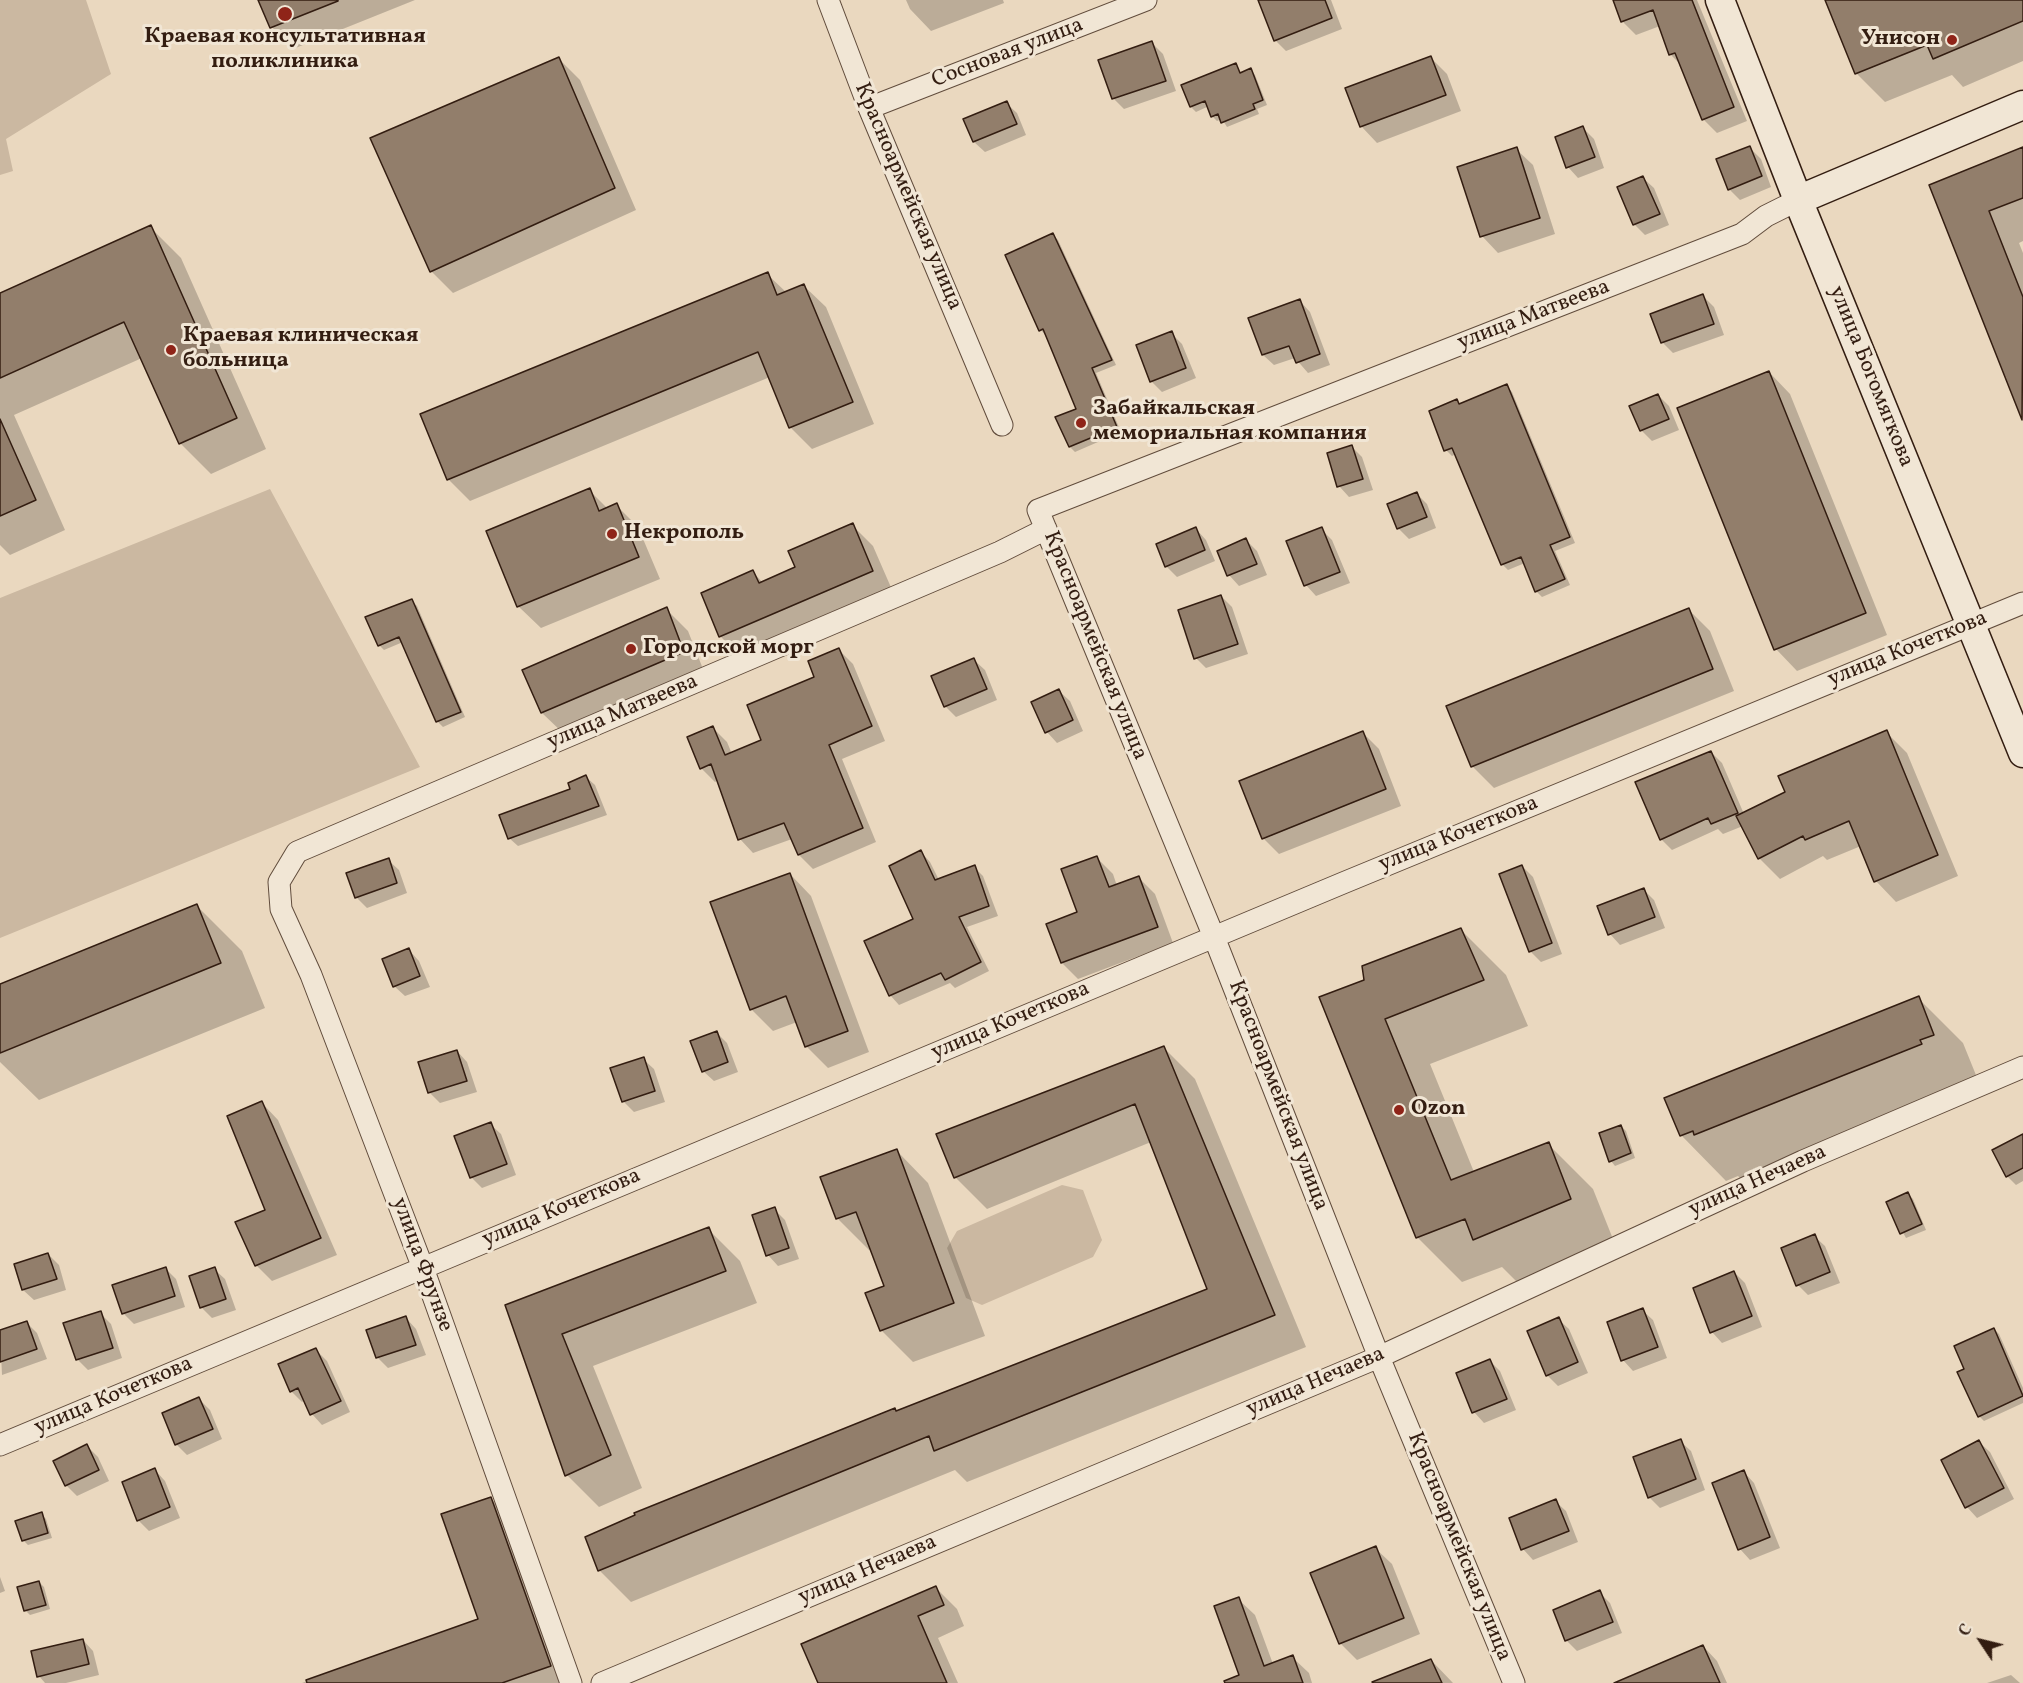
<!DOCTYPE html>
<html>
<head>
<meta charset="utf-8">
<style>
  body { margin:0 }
  #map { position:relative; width:2023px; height:1683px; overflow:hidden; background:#ead8bf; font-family:Vollkorn,serif }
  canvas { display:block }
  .north { position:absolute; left:1951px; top:1611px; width:60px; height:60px; -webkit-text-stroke:4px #f1e6d5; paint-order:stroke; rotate:305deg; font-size:16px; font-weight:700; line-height:24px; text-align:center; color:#331d11 }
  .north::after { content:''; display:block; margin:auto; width:21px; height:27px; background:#331d11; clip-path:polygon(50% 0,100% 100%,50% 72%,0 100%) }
</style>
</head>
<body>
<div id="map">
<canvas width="2023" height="1683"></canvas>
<div class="north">С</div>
</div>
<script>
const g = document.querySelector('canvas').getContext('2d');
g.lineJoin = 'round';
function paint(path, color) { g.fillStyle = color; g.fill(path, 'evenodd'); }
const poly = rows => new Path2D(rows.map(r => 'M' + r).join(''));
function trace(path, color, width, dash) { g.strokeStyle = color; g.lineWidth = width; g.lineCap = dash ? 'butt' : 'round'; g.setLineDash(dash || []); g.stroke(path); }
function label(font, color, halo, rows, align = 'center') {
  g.font = font + ' Vollkorn,serif'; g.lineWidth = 6; g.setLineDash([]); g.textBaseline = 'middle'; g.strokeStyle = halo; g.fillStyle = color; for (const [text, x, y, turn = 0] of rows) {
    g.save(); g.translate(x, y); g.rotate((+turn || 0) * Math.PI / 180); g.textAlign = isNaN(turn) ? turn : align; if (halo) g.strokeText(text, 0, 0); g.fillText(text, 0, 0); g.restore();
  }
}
paint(poly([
  [0,0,86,0,111,74,6,139,13,171,0,175],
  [270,489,420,767,0,938,0,598],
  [1062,1185,1083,1190,1102,1240,1093,1257,982,1305,966,1298,947,1248,957,1231]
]), '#cbb8a1');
paint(poly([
  [260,0,415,0,293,49,272,27],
  [906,0,1003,0,1004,3,931,31,910,9],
  [1260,0,1331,0,1342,29,1286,51,1275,40],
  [1614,0,1697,0,1747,121,1717,133,1704,120,1682,66,1670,54,1660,26,1636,35,1623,22],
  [1827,0,2023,0,2023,61,1963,87,1952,75,1885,102,1856,73],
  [1152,43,1163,54,1176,91,1124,109,1113,98],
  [558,58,580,80,636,210,453,293,431,271],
  [1431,58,1447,74,1461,111,1377,143,1361,126],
  [1235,64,1242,74,1251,70,1255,75,1267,105,1257,109,1259,114,1227,127,1222,119,1217,121,1212,116,1209,106,1196,112,1191,107,1183,86],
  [1006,103,1017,113,1026,135,985,152,974,142],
  [1583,128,1594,139,1604,168,1578,178,1568,167],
  [1750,148,1761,159,1771,187,1740,200,1729,189],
  [1516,149,1533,165,1555,234,1498,253,1482,236],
  [2023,149,2023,241,2019,243,2023,253,2023,419,1931,186],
  [1643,178,1654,188,1669,225,1645,235,1634,224],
  [150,227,181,258,266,449,211,474,180,443,142,358,14,415,65,530,10,555,0,545,0,295],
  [1053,235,1058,240,1116,365,1096,373,1121,432,1075,452,1070,447,1078,409,1045,335,1041,330],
  [767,274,787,293,804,286,826,307,874,424,812,449,791,428,770,377,470,501,448,479],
  [1703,296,1714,307,1724,335,1673,353,1662,342],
  [1300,301,1310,312,1330,365,1308,373,1295,358,1274,365,1263,355,1250,319],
  [1171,333,1182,344,1196,378,1162,392,1151,381],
  [1769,372,1790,394,1887,635,1797,671,1776,649],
  [1507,386,1512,392,1575,543,1555,551,1570,585,1542,597,1536,591,1525,563,1508,570,1502,564,1456,454,1452,456,1446,450,1457,401,1461,405],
  [1658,395,1669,406,1679,430,1652,441,1641,430],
  [1351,446,1362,457,1373,490,1349,497,1339,486],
  [589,490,608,509,616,505,638,527,660,579,541,628,519,607,488,532],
  [1416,493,1427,504,1436,528,1409,539,1398,528],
  [852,525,873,546,893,592,741,657,720,636,753,572,763,583,797,568],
  [1196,529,1206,540,1215,561,1177,577,1166,566],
  [1321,529,1332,540,1350,583,1316,596,1306,585],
  [1246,540,1257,551,1267,575,1239,586,1229,575],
  [1221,596,1232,607,1248,654,1206,668,1196,658],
  [412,601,417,606,465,717,443,727,438,722,403,642,384,650,379,645],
  [666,609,688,631,705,674,564,734,542,713,524,670],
  [1689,610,1710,631,1734,691,1494,788,1472,766],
  [839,650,853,664,885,741,842,759,876,842,813,869,799,855,792,839,753,853,740,839,718,780,715,782,701,768,713,728,727,742,732,754,763,741],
  [974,660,985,670,997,700,956,717,946,707,933,677],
  [1059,691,1070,701,1083,731,1057,743,1047,732],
  [1886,732,1907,753,1958,876,1896,902,1876,881,1861,846,1827,860,1823,856,1780,879,1759,858,1743,826,1723,834,1718,829,1672,850,1661,839,1711,752,1722,763,1744,814,1787,792],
  [1363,733,1379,749,1401,806,1279,854,1263,838],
  [586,777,595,785,607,815,518,846,509,838],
  [921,852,930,862,939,880,974,867,983,876,998,916,967,927,989,971,955,988,950,983,899,1005,890,995,915,920],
  [1096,857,1113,874,1117,886,1138,877,1155,894,1173,943,1078,979,1062,963],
  [388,860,399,870,407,893,367,908,356,897],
  [1522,866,1533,877,1562,954,1541,962,1530,951],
  [790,874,811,896,869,1052,828,1068,806,1046,797,1022,773,1031,751,1009],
  [1644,890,1654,900,1665,928,1620,945,1610,934],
  [197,906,242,951,265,1008,39,1100,0,1062,0,986],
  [1461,930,1506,975,1528,1026,1430,1064,1474,1172,1548,1144,1593,1189,1615,1244,1519,1284,1502,1267,1462,1282,1417,1237,1366,981],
  [409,950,419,961,430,987,405,996,394,986],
  [1918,998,1963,1043,1978,1080,1741,1179,1738,1176,1726,1181,1681,1135],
  [716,1032,727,1043,738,1072,714,1081,703,1071],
  [1164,1048,1195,1079,1306,1347,967,1482,955,1470,631,1602,599,1570,637,1516,895,1410,897,1412,1209,1290,1151,1142,987,1209,955,1177],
  [457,1051,467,1062,477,1092,440,1103,429,1092],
  [643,1059,654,1069,665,1102,634,1112,623,1101],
  [262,1103,278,1120,337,1255,272,1281,256,1265,267,1211],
  [490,1124,501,1134,516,1175,482,1188,471,1177],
  [1621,1126,1626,1131,1635,1158,1615,1166,1611,1161],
  [2023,1137,2023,1181,2016,1185,2007,1176],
  [896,1150,928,1183,985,1336,913,1362,881,1330,886,1286,871,1249,869,1250,837,1218],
  [1908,1194,1913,1199,1926,1230,1906,1238,1887,1203],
  [774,1209,785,1220,799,1259,778,1266,768,1255,753,1216],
  [708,1229,740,1261,757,1303,593,1366,642,1488,599,1507,567,1475,507,1306],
  [1814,1236,1825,1246,1840,1283,1808,1295,1798,1285],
  [48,1254,59,1265,66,1290,34,1300,23,1290,15,1265],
  [165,1268,176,1279,185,1307,134,1324,123,1313],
  [214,1269,225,1279,236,1310,212,1318,201,1307],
  [1734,1272,1745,1283,1762,1327,1722,1343,1712,1332],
  [1642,1310,1653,1320,1667,1358,1633,1371,1623,1360],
  [100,1313,111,1324,122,1358,88,1370,77,1359],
  [406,1318,416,1329,426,1355,388,1368,377,1357],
  [1558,1319,1569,1329,1588,1373,1558,1386,1547,1375],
  [26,1322,37,1333,47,1359,2,1375,0,1332],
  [1994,1329,1999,1334,2023,1388,2023,1403,1984,1421,1979,1416,1966,1369],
  [316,1350,327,1361,350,1412,322,1425,312,1414,305,1400,302,1402,291,1391],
  [1490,1361,1500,1371,1516,1410,1484,1423,1474,1412,1458,1374],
  [199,1399,210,1410,222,1439,187,1455,176,1444],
  [1680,1441,1691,1451,1705,1490,1660,1508,1649,1497],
  [1979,1442,1990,1452,2014,1499,1977,1518,1967,1507],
  [87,1446,98,1457,109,1481,77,1496,66,1485],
  [155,1470,165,1481,180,1518,149,1531,138,1520],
  [1744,1472,1754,1483,1780,1548,1750,1560,1740,1549],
  [491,1499,523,1531,577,1683,302,1683,480,1620],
  [1555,1501,1566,1511,1578,1542,1533,1560,1523,1549],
  [41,1514,46,1519,52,1538,28,1545,23,1540],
  [1375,1548,1392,1564,1420,1634,1357,1660,1340,1643],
  [0,1577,5,1591,0,1593],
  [39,1582,44,1587,50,1609,30,1615,25,1610],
  [935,1587,957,1609,964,1626,938,1638,958,1683,820,1683],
  [1599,1592,1610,1603,1622,1633,1577,1651,1567,1641,1554,1611],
  [1238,1599,1255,1615,1273,1664,1292,1657,1309,1673,1312,1683,1243,1683],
  [83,1640,93,1651,99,1675,66,1683,45,1683,39,1676],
  [1703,1646,1717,1661,1727,1683,1647,1683],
  [1431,1660,1453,1683,1373,1683],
  [2011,1675,2020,1683,1987,1683]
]), '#0003');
const building = poly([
  [258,0,338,0,338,1,270,28,258,0],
  [1258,0,1325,0,1332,18,1274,41,1258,0],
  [1613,0,1692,0,1734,107,1702,120,1675,53,1669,55,1653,10,1621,22,1613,0],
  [1825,0,2023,0,2023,21,1933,59,1927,45,1855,74,1825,0],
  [1152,41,1166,81,1112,99,1098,60,1152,41],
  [1431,56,1446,95,1360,127,1345,88,1431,56],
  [559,57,615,188,430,272,370,138,559,57],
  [1236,63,1240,73,1251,68,1263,100,1253,104,1255,109,1221,123,1218,114,1211,117,1205,101,1190,107,1181,85,1236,63],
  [1007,101,1017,124,973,142,963,119,1007,101],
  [1583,126,1595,157,1566,168,1555,137,1583,126],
  [1750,146,1762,176,1728,190,1716,159,1750,146],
  [1517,147,1540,218,1480,237,1457,167,1517,147],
  [2023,147,2023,198,1989,211,2023,297,2022,420,1929,185,2023,147],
  [1643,176,1660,214,1633,225,1617,187,1643,176],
  [151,225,237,418,179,444,124,322,0,378,0,293,151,225],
  [1053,233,1112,360,1092,368,1117,427,1069,447,1055,417,1076,409,1043,329,1039,331,1005,255,1053,233],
  [768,272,777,295,804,284,853,402,789,428,758,352,447,480,420,414,768,272],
  [1703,294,1714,324,1661,343,1650,314,1703,294],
  [1300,299,1320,354,1296,363,1289,346,1262,355,1248,318,1300,299],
  [1172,331,1186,368,1150,382,1136,345,1172,331],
  [1769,371,1866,613,1774,650,1677,408,1769,371],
  [1507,384,1570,537,1550,545,1565,579,1535,592,1521,557,1501,565,1452,448,1444,451,1429,411,1457,399,1459,404,1507,384],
  [1658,394,1669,419,1640,431,1629,406,1658,394],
  [0,419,36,500,0,516,0,419],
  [1352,445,1363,479,1337,487,1327,453,1352,445],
  [590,488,599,511,617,503,639,557,517,607,486,531,590,488],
  [1417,492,1427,517,1397,529,1387,504,1417,492],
  [853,523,873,571,719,637,701,593,753,570,759,583,795,567,788,551,853,523],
  [1196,527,1205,550,1165,567,1156,544,1196,527],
  [1322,527,1340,572,1304,586,1286,541,1322,527],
  [1246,538,1257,564,1227,576,1217,551,1246,538],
  [1221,595,1238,644,1194,659,1178,610,1221,595],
  [412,599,461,712,436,722,399,637,378,646,365,617,412,599],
  [667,607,684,652,541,713,522,670,667,607],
  [1689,608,1713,669,1471,767,1446,706,1689,608],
  [839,648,872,726,829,745,863,828,798,855,784,823,738,840,711,764,700,769,687,737,713,726,725,755,761,740,747,705,814,677,808,661,839,648],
  [974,658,987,689,944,707,931,676,974,658],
  [1059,689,1073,720,1045,733,1031,702,1059,689],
  [1887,730,1938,855,1874,882,1849,821,1805,840,1803,836,1758,859,1736,816,1785,792,1778,776,1887,730],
  [1363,731,1386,789,1262,839,1239,781,1363,731],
  [1711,751,1738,813,1711,824,1708,818,1660,840,1635,782,1711,751],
  [586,775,599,806,508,839,499,815,570,789,568,783,586,775],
  [921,850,935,880,975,865,989,906,959,917,981,962,945,980,941,973,889,996,864,941,913,919,889,866,921,850],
  [1097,856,1109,887,1139,876,1158,927,1061,963,1046,924,1077,912,1061,869,1097,856],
  [389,858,397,883,355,898,346,873,389,858],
  [1522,865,1552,943,1529,952,1499,874,1522,865],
  [790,873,848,1031,805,1047,786,996,750,1010,710,902,790,873],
  [1644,888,1655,917,1608,935,1597,906,1644,888],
  [197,904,221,963,0,1053,0,984,197,904],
  [1461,928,1484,980,1385,1019,1451,1180,1549,1142,1571,1199,1473,1240,1465,1219,1416,1238,1319,997,1364,980,1362,966,1461,928],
  [409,948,420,976,393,987,382,959,409,948],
  [1919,996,1934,1035,1920,1040,1922,1044,1694,1135,1693,1131,1680,1136,1664,1098,1919,996],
  [717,1031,728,1062,702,1072,690,1041,717,1031],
  [1164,1046,1275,1315,934,1451,929,1436,598,1571,585,1537,635,1515,634,1513,895,1408,896,1411,1207,1289,1135,1104,954,1178,936,1134,1164,1046],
  [457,1050,467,1081,428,1093,418,1062,457,1050],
  [644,1057,655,1091,622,1102,610,1068,644,1057],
  [262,1101,321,1238,255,1266,235,1222,265,1210,227,1116,262,1101],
  [491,1122,507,1164,470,1178,454,1136,491,1122],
  [1621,1125,1631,1153,1609,1162,1599,1133,1621,1125],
  [2023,1134,2023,1168,2006,1177,1992,1150,2023,1134],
  [897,1149,954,1303,880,1331,865,1293,884,1286,856,1212,836,1219,820,1177,897,1149],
  [1908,1192,1922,1224,1900,1234,1886,1202,1908,1192],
  [775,1207,789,1248,766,1256,752,1215,775,1207],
  [709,1227,726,1271,562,1334,611,1455,565,1476,505,1305,709,1227],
  [1815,1234,1830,1272,1796,1286,1781,1248,1815,1234],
  [48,1253,57,1279,22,1290,14,1264,48,1253],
  [166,1267,175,1296,122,1314,112,1285,166,1267],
  [215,1267,226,1299,200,1308,189,1276,215,1267],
  [1734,1271,1752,1316,1710,1333,1693,1288,1734,1271],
  [1643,1308,1658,1347,1621,1361,1607,1322,1643,1308],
  [101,1311,113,1348,76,1360,63,1323,101,1311],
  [406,1316,416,1345,376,1358,366,1330,406,1316],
  [1559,1317,1578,1362,1546,1376,1527,1331,1559,1317],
  [27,1321,37,1349,0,1362,0,1330,27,1321],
  [1994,1328,2023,1396,1978,1417,1957,1372,1964,1369,1954,1346,1994,1328],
  [316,1348,341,1401,310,1415,298,1388,290,1392,278,1364,316,1348],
  [1490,1359,1507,1399,1472,1413,1456,1373,1490,1359],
  [199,1397,213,1429,175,1445,162,1413,199,1397],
  [1681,1439,1696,1479,1648,1498,1633,1457,1681,1439],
  [1979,1440,2004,1488,1965,1508,1941,1460,1979,1440],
  [87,1444,99,1470,65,1486,53,1461,87,1444],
  [155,1468,170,1507,137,1521,122,1482,155,1468],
  [1744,1470,1770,1537,1738,1550,1712,1483,1744,1470],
  [491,1497,551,1666,502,1683,307,1683,306,1680,478,1619,441,1514,491,1497],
  [1556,1499,1569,1531,1521,1550,1509,1518,1556,1499],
  [42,1512,48,1533,22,1541,15,1521,42,1512],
  [1376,1546,1404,1618,1339,1644,1310,1573,1376,1546],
  [39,1581,46,1605,24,1611,17,1587,39,1581],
  [936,1586,944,1605,918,1616,947,1683,818,1683,801,1644,936,1586],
  [1600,1590,1613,1622,1565,1641,1553,1610,1600,1590],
  [1239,1597,1264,1666,1293,1655,1303,1683,1225,1683,1224,1681,1239,1675,1214,1606,1239,1597],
  [83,1639,89,1664,37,1677,31,1651,83,1639],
  [1703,1645,1720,1683,1614,1683,1703,1645],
  [1431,1659,1442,1683,1373,1683,1372,1682,1431,1659]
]);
paint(building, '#927e6b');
trace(building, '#331d11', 1.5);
const street = poly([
  [828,0,869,108,1002,425],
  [869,108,1146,0],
  [0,1445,1343,883,2023,603],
  [571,1683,423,1268,311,975,281,909,279,882,297,852,1000,552,1046,529],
  [602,1683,1379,1357,1803,1161,2023,1067],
  [1514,1683,1379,1357,1214,937,1038,510,1742,234,1766,216,1798,200]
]);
const secondary = poly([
  [1720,0,1798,200,2023,753],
  [1798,200,2023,105]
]);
trace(street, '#614c3c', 23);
trace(secondary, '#331d11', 31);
trace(street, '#f1e6d5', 21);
trace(secondary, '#f1e6d5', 28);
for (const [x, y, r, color] of [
  [285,14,8,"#8f2418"],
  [1952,40,6,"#8f2418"],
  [171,350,6,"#8f2418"],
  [1081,423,6,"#8f2418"],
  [612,534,6,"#8f2418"],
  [631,649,6,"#8f2418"],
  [1399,1110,6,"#8f2418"]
]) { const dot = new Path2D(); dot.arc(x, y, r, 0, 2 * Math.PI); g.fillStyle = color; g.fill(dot); trace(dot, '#f1e6d5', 2); }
label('bold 22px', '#331d11', '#f1e6d5', [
  ["Краевая консультативная",285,38,"center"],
  ["поликлиника",285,63,"center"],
  ["Унисон",1940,40,"right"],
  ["Краевая клиническая",183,337],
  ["больница",183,362],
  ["Забайкальская",1093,410],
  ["мемориальная компания",1093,435],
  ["Некрополь",624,534],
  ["Городской морг",643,649],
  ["Ozon",1411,1110]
], 'left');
label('22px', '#331d11', '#f1e6d5', [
  ["Сосновая улица",1008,54,-21],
  ["Красноармейская улица",907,197,67],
  ["улица Матвеева",1534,316,-21],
  ["улица Богомягкова",1870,377,68],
  ["Красноармейская улица",1094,646,68],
  ["улица Кочеткова",1908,650,-22],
  ["улица Матвеева",623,713,-23],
  ["улица Кочеткова",1459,835,-22],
  ["улица Кочеткова",1011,1022,-23],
  ["Красноармейская улица",1277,1096,69],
  ["улица Нечаева",1758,1182,-24],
  ["улица Кочеткова",562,1209,-23],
  ["улица Фрунзе",421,1265,70],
  ["улица Нечаева",1316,1383,-23],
  ["улица Кочеткова",114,1397,-23],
  ["Красноармейская улица",1458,1547,68],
  ["улица Нечаева",868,1571,-23]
]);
</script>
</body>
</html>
